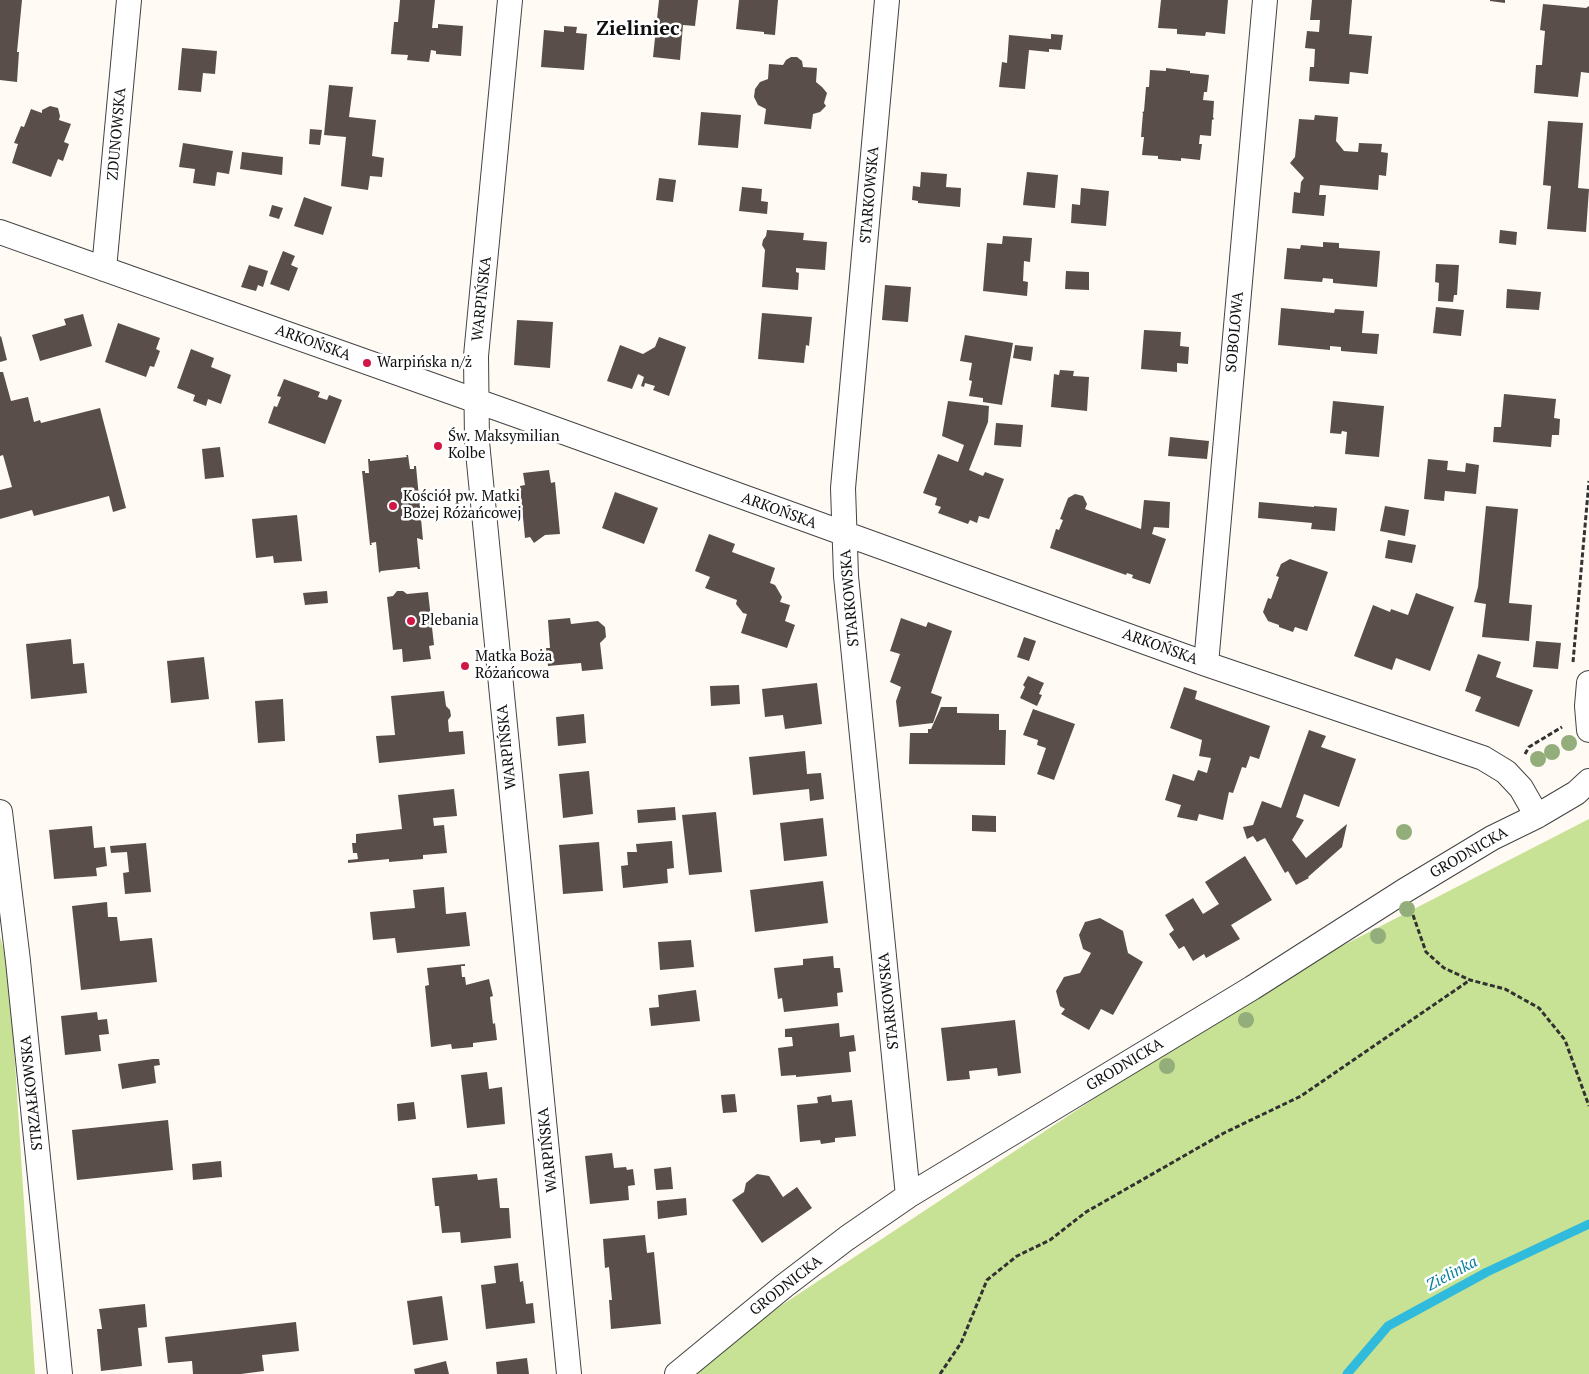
<!DOCTYPE html>
<html>
<head>
<meta charset="utf-8">
<style>
  body { margin:0 }
  canvas { display:block; background:#fffaf3 }
</style>
</head>
<body>
<canvas width="1589" height="1374"></canvas>
<script>
const g = document.querySelector('canvas').getContext('2d');
g.lineJoin = 'round';
function paint(path, color) { g.fillStyle = color; g.fill(path, 'evenodd'); }
const poly = rows => new Path2D(rows.map(r => 'M' + r).join(''));
function trace(path, color, width, dash) { g.strokeStyle = color; g.lineWidth = width; g.lineCap = dash ? 'butt' : 'round'; g.setLineDash(dash || []); g.stroke(path); }
function label(font, color, halo, rows, align = 'center') {
  g.font = font + ' "PT Serif",serif'; g.lineWidth = 5; g.setLineDash([]); g.textBaseline = 'middle'; g.strokeStyle = halo; g.fillStyle = color; for (const [text, x, y, turn = 0] of rows) {
    g.save(); g.translate(x, y); g.rotate((+turn || 0) * Math.PI / 180); g.textAlign = isNaN(turn) ? turn : align; if (halo) g.strokeText(text, 0, 0); g.fillText(text, 0, 0); g.restore();
  }
}
paint(poly([
  [1589,819,1589,1374,688,1374,735,1336,1266,985],
  [0,936,9,970,35,1374,0,1374]
]), '#c7e294');
trace(poly([
  [1347,1374,1388,1326,1487,1272,1589,1224]
]), '#30bbdc', 9);
paint(poly([
  [0,0,22,0,17,52,19,52,17,82,0,80],
  [400,0,435,0,432,28,438,28,438,24,463,26,461,56,436,54,436,51,431,50,429,62,407,60,408,55,391,54,394,22,398,22],
  [659,0,698,0,695,26,683,25,680,60,653,57],
  [739,0,778,0,775,35,764,34,764,32,736,29],
  [1161,0,1228,0,1225,34,1206,32,1205,36,1177,34,1177,29,1158,28],
  [1312,0,1352,0,1349,34,1372,36,1368,74,1350,72,1349,84,1309,81,1310,67,1314,67,1315,49,1305,48,1307,31,1319,32,1320,20,1310,20],
  [1490,0,1505,0,1505,3,1490,1],
  [1543,4,1586,8,1589,6,1589,73,1581,72,1578,97,1534,93,1536,65,1542,65,1543,53,1545,31,1540,30],
  [564,26,577,27,576,33,587,34,584,70,541,67,544,30,564,32],
  [1051,34,1063,35,1061,50,1049,49,1049,52,1029,50,1025,89,999,87,1002,62,1007,63,1009,35,1051,39],
  [182,48,217,51,215,74,203,73,201,92,178,90],
  [791,57,797,57,802,61,803,67,817,68,816,82,822,87,827,93,824,103,826,106,820,112,813,114,811,129,764,124,766,109,758,105,754,97,755,89,760,82,768,79,769,64,783,65,786,60],
  [1166,68,1190,71,1190,73,1209,75,1207,92,1204,92,1203,100,1214,101,1213,117,1214,119,1212,120,1211,136,1200,135,1199,144,1202,144,1200,160,1181,158,1181,161,1158,159,1158,156,1142,155,1144,137,1141,137,1143,113,1142,113,1144,111,1146,87,1149,87,1150,70,1166,71],
  [329,85,353,87,349,117,376,120,372,156,384,158,382,177,370,176,368,190,341,186,346,137,324,135],
  [50,106,58,108,60,116,59,120,71,124,64,142,69,144,63,161,58,159,51,177,12,163,18,144,14,143,21,126,24,127,31,109,42,113,42,110],
  [701,112,741,115,738,148,698,145],
  [1315,115,1338,117,1336,141,1344,151,1358,152,1359,143,1382,144,1381,152,1388,153,1386,176,1379,175,1378,190,1320,185,1319,195,1326,195,1324,216,1292,213,1294,192,1300,193,1301,182,1304,178,1290,163,1295,157,1299,119,1314,120],
  [1548,121,1583,123,1578,188,1589,189,1586,232,1547,229,1551,186,1543,185],
  [310,129,322,130,320,145,309,144],
  [183,143,233,151,229,174,217,172,215,186,193,183,195,169,179,167],
  [242,152,283,157,282,175,240,169],
  [921,172,947,174,946,187,961,188,960,207,918,203,918,201,912,200,913,186,920,187],
  [1027,172,1058,175,1055,208,1023,205],
  [659,178,676,180,673,202,656,200],
  [742,187,762,189,761,201,768,202,767,214,739,211],
  [1081,188,1109,191,1106,226,1071,223,1072,204,1080,205],
  [304,197,332,207,323,235,294,226],
  [272,205,283,208,279,219,269,216],
  [767,230,804,233,803,240,827,242,825,270,796,268,796,272,799,273,798,290,762,287,765,250,762,245,763,240,766,236],
  [1500,230,1517,232,1516,245,1499,243],
  [1003,236,1032,238,1030,262,1024,261,1023,281,1028,282,1027,296,983,291,987,243,1002,244],
  [1323,242,1339,243,1339,248,1380,251,1377,287,1333,283,1333,279,1323,278,1322,282,1284,279,1287,248,1300,249,1301,245,1323,247],
  [283,251,295,256,291,265,298,268,289,291,270,284],
  [1436,264,1459,265,1457,295,1454,295,1453,302,1438,301,1439,283,1435,282],
  [249,265,268,271,263,287,258,285,256,291,241,287],
  [1066,271,1089,272,1089,290,1065,289],
  [885,285,911,287,908,322,882,320],
  [1507,289,1541,292,1539,310,1506,308],
  [1436,307,1464,310,1461,336,1433,333],
  [1281,308,1334,313,1335,309,1364,311,1362,333,1379,334,1377,354,1341,351,1341,347,1330,346,1330,350,1278,345],
  [762,313,812,317,809,346,806,345,804,363,758,359],
  [83,314,92,346,40,361,32,335,66,325,64,319],
  [517,320,553,322,550,368,514,365],
  [118,323,160,338,156,349,160,351,154,367,150,366,146,377,105,362],
  [1144,330,1181,332,1180,346,1189,347,1188,364,1177,363,1177,372,1141,369],
  [965,335,1013,343,1002,405,983,402,983,398,969,396,972,381,969,380,972,363,960,361],
  [1,336,7,360,0,362,0,337],
  [659,337,686,347,669,396,653,390,655,386,645,383,644,387,641,386,644,377,638,374,632,389,607,381,620,345,643,354,655,347],
  [1015,345,1033,347,1031,361,1013,358],
  [191,349,214,358,211,367,231,375,221,404,208,399,206,406,193,401,195,395,177,388],
  [1060,370,1074,371,1073,376,1089,377,1087,411,1051,407,1054,374,1059,375],
  [0,372,3,372,11,401,28,397,34,422,40,420,41,423,100,408,126,508,113,512,109,496,34,516,32,510,0,519,0,490,12,487,3,455,0,456],
  [284,379,320,392,318,397,327,400,329,395,342,400,325,444,268,423,274,406,277,407,281,397,277,396],
  [1504,394,1556,399,1554,418,1560,419,1559,435,1552,435,1551,447,1493,442,1494,427,1501,427],
  [948,401,989,406,988,422,969,470,983,476,985,472,1004,479,989,519,979,516,977,523,970,520,968,524,938,513,941,507,935,505,937,498,923,493,938,454,958,462,964,445,942,436],
  [1333,401,1384,406,1379,457,1345,454,1347,432,1342,431,1341,434,1330,433],
  [996,423,1023,425,1021,447,994,445],
  [1170,437,1209,441,1207,459,1168,456],
  [220,447,224,477,205,479,202,449],
  [406,455,408,455,410,469,414,469,414,466,416,466,423,540,417,538,420,569,418,569,417,567,381,571,379,573,376,542,371,543,372,545,370,545,362,471,365,471,365,473,369,473,368,459,370,459,370,461,407,457],
  [1428,459,1448,461,1447,470,1465,472,1466,463,1479,465,1476,494,1445,491,1444,501,1424,499],
  [549,470,551,483,555,482,560,534,545,535,534,543,530,537,525,538,520,486,525,485,523,473],
  [615,492,658,508,644,544,602,528],
  [1075,494,1083,496,1087,504,1085,509,1141,529,1144,500,1170,502,1169,528,1154,527,1152,534,1166,539,1150,584,1132,578,1133,575,1127,573,1126,575,1050,548,1056,529,1059,530,1063,520,1060,519,1068,498],
  [1259,502,1314,507,1314,506,1337,508,1335,531,1311,529,1312,523,1258,518],
  [1385,506,1409,510,1405,536,1380,531],
  [1486,506,1518,509,1509,603,1532,605,1529,641,1482,637,1486,604,1474,602,1478,587],
  [297,515,302,561,274,563,273,556,256,558,252,519],
  [709,534,735,544,732,552,775,568,770,583,775,585,782,597,780,602,790,605,785,621,795,625,787,648,741,633,747,614,743,613,736,604,737,600,705,588,710,577,695,571],
  [1388,540,1416,545,1412,563,1385,558],
  [1290,559,1328,572,1307,631,1295,627,1293,632,1279,627,1279,625,1268,621,1263,612,1268,598,1271,599,1279,577,1276,576,1281,564],
  [327,591,328,603,305,605,303,593],
  [397,591,403,591,407,594,428,592,434,645,429,646,431,659,403,662,402,649,393,650,387,597,393,596],
  [1416,593,1454,607,1430,671,1396,658,1392,670,1354,656,1373,605,1390,612,1391,609,1408,615],
  [570,618,571,624,598,621,605,627,606,637,600,643,603,669,582,671,581,663,548,666,546,648,550,648,548,620],
  [901,618,926,627,928,622,952,631,931,693,942,697,933,723,899,727,896,701,901,687,890,682,900,654,890,651],
  [1024,637,1036,641,1029,661,1017,657],
  [71,639,73,664,84,663,87,693,31,699,26,644],
  [1536,641,1561,643,1558,669,1533,667],
  [1478,654,1501,662,1496,677,1533,690,1519,727,1475,711,1481,697,1465,691],
  [204,657,209,699,171,703,167,661],
  [1028,676,1044,683,1039,694,1042,695,1037,706,1020,698,1025,687,1023,685],
  [817,683,822,724,785,729,783,715,765,717,762,689],
  [739,685,740,704,711,706,710,686],
  [1184,687,1197,691,1195,699,1270,726,1259,759,1250,756,1246,768,1242,767,1233,793,1229,792,1223,820,1199,814,1197,821,1177,817,1181,805,1165,800,1173,774,1194,781,1198,770,1207,773,1211,758,1199,756,1202,740,1170,728],
  [444,691,446,706,450,710,451,716,448,720,449,732,463,731,465,754,379,763,376,736,395,735,391,696],
  [283,699,285,741,258,743,255,701],
  [941,707,957,707,957,713,999,714,999,730,1006,730,1005,765,909,764,910,733,928,733,928,729,931,729],
  [1033,709,1075,724,1054,780,1037,774,1046,748,1037,745,1038,740,1023,735],
  [584,714,586,743,558,746,556,717],
  [1309,730,1326,736,1321,747,1356,759,1339,807,1304,794,1296,817,1304,820,1292,840,1306,858,1347,824,1342,847,1308,877,1309,878,1296,885,1288,871,1285,873,1265,838,1257,842,1253,836,1247,839,1243,827,1253,825,1262,801,1281,808],
  [805,751,807,774,821,773,824,799,810,801,809,789,753,795,749,757],
  [589,771,593,814,563,818,559,774],
  [454,789,457,816,433,818,434,826,444,825,447,853,423,855,423,859,389,862,389,859,348,863,348,860,358,859,357,853,353,853,352,843,356,843,356,834,402,829,398,795],
  [675,807,676,820,638,823,637,810],
  [716,812,722,872,689,875,682,815],
  [972,815,996,816,996,832,972,831],
  [823,818,827,856,784,861,780,823],
  [92,826,94,848,105,847,107,866,96,868,97,876,54,879,49,830],
  [672,841,674,868,667,869,668,883,623,888,621,866,628,865,627,852,637,852,636,844],
  [599,842,603,891,563,894,559,845],
  [146,843,151,892,125,894,123,873,129,872,127,852,111,853,110,846],
  [1245,856,1272,900,1231,925,1240,939,1206,958,1204,954,1193,961,1184,946,1179,949,1169,934,1174,930,1165,915,1193,898,1203,914,1219,904,1205,882],
  [823,881,828,923,755,932,750,890],
  [444,887,446,914,466,912,470,946,397,953,395,938,373,940,370,912,415,908,413,890],
  [107,902,108,917,117,917,120,941,152,938,157,982,81,990,72,906],
  [1100,918,1123,931,1128,953,1143,962,1113,1015,1101,1009,1089,1030,1061,1014,1065,1009,1060,1006,1056,991,1064,977,1080,973,1091,953,1083,949,1079,935,1085,922],
  [691,940,694,967,660,970,658,942],
  [833,956,834,968,840,968,843,992,837,993,838,1006,784,1012,782,998,778,999,774,968,803,965,803,959],
  [465,964,465,966,461,966,462,977,465,977,466,985,489,979,493,996,490,997,493,1024,495,1023,497,1040,473,1043,473,1047,452,1049,451,1044,431,1047,425,986,429,985,427,968],
  [696,990,700,1021,651,1026,649,1008,659,1007,658,995],
  [97,1012,98,1020,107,1019,109,1034,99,1035,101,1051,65,1055,61,1016],
  [1015,1020,1021,1073,998,1076,997,1068,969,1071,970,1079,947,1081,941,1028],
  [839,1023,840,1037,854,1035,856,1051,849,1052,851,1072,796,1077,796,1075,781,1076,778,1048,793,1046,792,1037,785,1037,785,1029],
  [153,1059,159,1059,160,1065,154,1066,156,1083,122,1089,118,1064],
  [487,1072,489,1089,502,1087,505,1124,467,1128,461,1075],
  [735,1094,737,1112,723,1113,721,1095],
  [831,1095,832,1102,852,1100,856,1136,835,1138,835,1142,821,1144,820,1140,800,1142,797,1105,818,1103,817,1097],
  [414,1102,416,1119,398,1121,397,1104],
  [168,1120,173,1170,77,1180,72,1130],
  [612,1153,614,1168,626,1167,627,1170,633,1169,635,1185,628,1186,629,1200,590,1204,585,1156],
  [221,1161,222,1177,193,1180,192,1164],
  [671,1167,673,1189,656,1190,654,1169],
  [477,1174,478,1180,497,1178,500,1208,509,1208,511,1238,461,1243,460,1232,442,1233,439,1206,435,1206,432,1178],
  [757,1174,769,1176,783,1197,797,1187,812,1208,762,1243,732,1200,744,1192,746,1183],
  [686,1198,687,1215,658,1219,657,1201],
  [645,1235,647,1253,654,1252,661,1324,611,1329,609,1300,612,1300,609,1267,605,1268,603,1239],
  [518,1263,520,1282,523,1281,526,1304,533,1303,535,1323,486,1329,481,1285,496,1283,494,1266],
  [442,1296,448,1340,413,1345,407,1301],
  [145,1304,147,1327,138,1328,142,1366,101,1371,97,1329,102,1329,99,1309],
  [296,1322,299,1351,262,1355,264,1371,241,1374,193,1374,192,1361,168,1363,165,1337],
  [527,1358,529,1374,497,1374,496,1362],
  [446,1361,449,1374,415,1374,414,1369]
]), '#5a4e4b');
const minor = poly([
  [510,0,476,356,477,442,569,1374],
  [887,0,843,488,846,576,908,1196],
  [0,232,519,416,1206,664,1483,758,1506,772,1521,788,1537,816],
  [104,269,129,0],
  [1206,664,1265,0],
  [1589,683,1587,706,1589,730],
  [0,812,18,961,60,1374],
  [677,1374,784,1286,847,1238,908,1196,1252,988,1404,891,1492,838,1537,816,1576,793,1589,781]
]);
trace(minor, '#434343', 26);
trace(poly([
  [1573,662,1589,481],
  [1525,754,1529,747,1562,727],
  [1413,915,1426,952,1444,968,1470,980,1505,989,1539,1008,1565,1040,1589,1106],
  [940,1374,961,1343,987,1280,1017,1256,1050,1240,1086,1212,1224,1133,1301,1096,1470,980]
]), '#323232', 3, [5, 2.5]);
trace(minor, '#fff', 24);
g.fillStyle = '#94ae7b';
for (const [x, y] of [
  [1569,743],
  [1552,752],
  [1538,759],
  [1404,832],
  [1407,909],
  [1378,936],
  [1246,1020],
  [1167,1066]
]) { g.beginPath(); g.arc(x, y, 8, 0, 2 * Math.PI); g.fill(); }
for (const [x, y, r, color] of [
  [367,363,5,"#d11746"],
  [438,446,5,"#d11746"],
  [393,506,5,"#d11746"],
  [411,621,5,"#d11746"],
  [465,666,5,"#d11746"]
]) { const dot = new Path2D(); dot.arc(x, y, r, 0, 2 * Math.PI); g.fillStyle = color; g.fill(dot); trace(dot, '#fff', 2); }
label('15px', '#101010', '#fff', [
  ["ZDUNOWSKA",117,134,-85],
  ["STARKOWSKA",870,195,-85],
  ["WARPIŃSKA",482,299,-84],
  ["SOBOLOWA",1235,332,-85],
  ["ARKOŃSKA",313,343,20],
  ["ARKOŃSKA",779,511,20],
  ["STARKOWSKA",850,598,-95],
  ["ARKOŃSKA",1160,647,20],
  ["WARPIŃSKA",507,747,-96],
  ["GRODNICKA",1469,853,-30],
  ["STARKOWSKA",889,1001,-96],
  ["GRODNICKA",1125,1065,-31],
  ["STRZAŁKOWSKA",32,1093,-96],
  ["WARPIŃSKA",548,1150,-96],
  ["GRODNICKA",786,1286,-38]
]);
label('15px', '#101010', '#fff', [
  ["Warpińska n/ż",377,363],
  ["Św. Maksymilian",448,437],
  ["Kolbe",448,454],
  ["Kościół pw. Matki",403,497],
  ["Bożej Różańcowej",403,514],
  ["Plebania",421,621],
  ["Matka Boża",475,657],
  ["Różańcowa",475,674]
], 'left');
label('italic 16px', '#0b7fa1', '#fff', [
  ["Zielinka",1452,1274,-28]
]);
label('bold 20px', '#101010', '#fff', [
  ["Zieliniec",638,29]
]);
</script>
</body>
</html>
